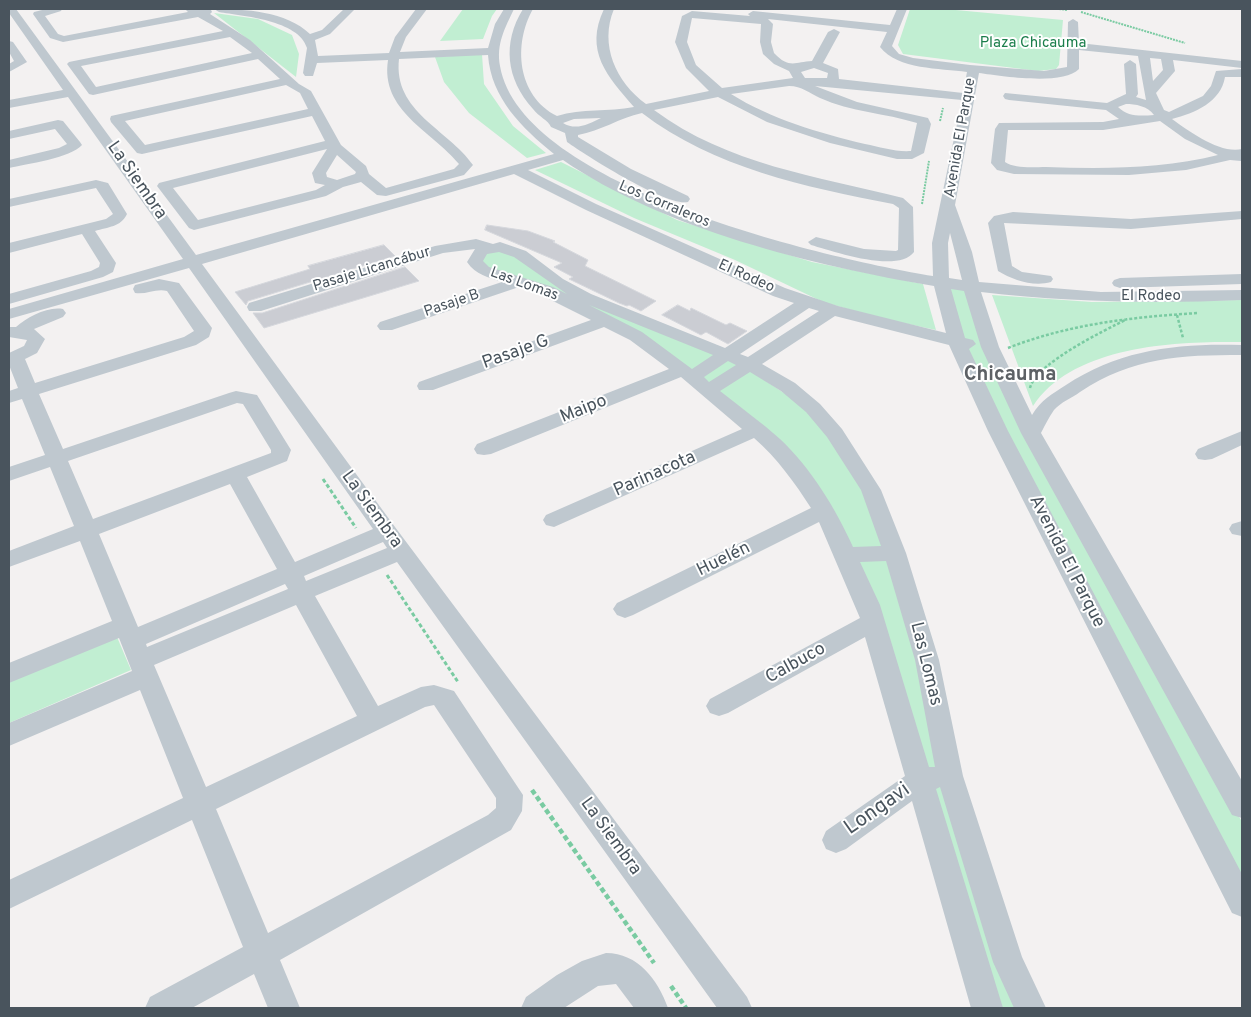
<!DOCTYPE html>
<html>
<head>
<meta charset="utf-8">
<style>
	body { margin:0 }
	#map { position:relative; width:1251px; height:1017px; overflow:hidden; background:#f3f1f1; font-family:Overpass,sans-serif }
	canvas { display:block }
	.frame { position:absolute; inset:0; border:10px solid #49545d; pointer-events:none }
</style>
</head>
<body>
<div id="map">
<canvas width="1251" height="1017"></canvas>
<div class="frame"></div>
</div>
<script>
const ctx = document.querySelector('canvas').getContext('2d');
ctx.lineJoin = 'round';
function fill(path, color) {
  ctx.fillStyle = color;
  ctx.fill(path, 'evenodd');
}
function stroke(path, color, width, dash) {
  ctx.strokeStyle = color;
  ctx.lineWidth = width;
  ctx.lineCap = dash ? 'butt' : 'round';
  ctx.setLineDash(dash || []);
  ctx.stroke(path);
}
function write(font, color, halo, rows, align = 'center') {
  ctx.font = font + ' Overpass,sans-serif';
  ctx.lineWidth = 4;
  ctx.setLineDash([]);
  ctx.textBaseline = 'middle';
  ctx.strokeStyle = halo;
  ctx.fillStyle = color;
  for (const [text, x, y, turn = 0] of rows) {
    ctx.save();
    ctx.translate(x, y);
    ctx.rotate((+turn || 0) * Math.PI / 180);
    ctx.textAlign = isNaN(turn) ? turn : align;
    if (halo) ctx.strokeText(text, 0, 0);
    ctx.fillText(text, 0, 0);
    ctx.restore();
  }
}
fill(new Path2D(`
	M463,9H497L492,16L483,39L440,41Z
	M910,9H945L1063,20L1059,65L1056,69L1038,71L903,54L898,45Z
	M214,13L258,19L292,35L299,54L296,77Z
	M482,54L484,84L513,126L546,153L527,158L469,113L444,82L435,57Z
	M561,162L677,220L812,262L923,284L936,330L880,318L823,302L735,260L634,218L535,170Z
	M503,249L555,283L726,355L810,410L867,490L1024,1008H994L928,780L810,481L639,334L480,264L484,252Z
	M944,285L964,288L1025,434L1242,822V887L1005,431L964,342Z
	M992,295L1092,302L1242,300V342C1177,341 1073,345 1033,406Z
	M117,637L131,670L9,723V682Z`), '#c1eed2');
const building = new Path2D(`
	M487,225L528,231L555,241L553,242L588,260L585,266L656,301L641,311L629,305L627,306L619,303L569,279L573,277L554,267L562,263L485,230Z
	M384,245L395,256L248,301L246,305L235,292L310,269L308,266Z
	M405,267L419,281L264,328L253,313H262Z
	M678,305L690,311L691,308L726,325L730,323L747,331L728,344L706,332L701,335L662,315Z`);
fill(building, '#cbcdd3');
stroke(building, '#d5d7dc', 1);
stroke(new Path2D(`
	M1059,9L1067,10
	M1081,12L1185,43
	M940,121L943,108
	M922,204L929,161`), '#7acba2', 2, [2, 1]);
stroke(new Path2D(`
	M1177,315L1183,338
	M1008,348C1069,324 1133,317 1198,313
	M1030,388C1036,363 1104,331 1127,319`), '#7acba2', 2.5, [3, 2]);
stroke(new Path2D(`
	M323,479L356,528
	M387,575L458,682`), '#7acba2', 3, [4, 2.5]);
stroke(new Path2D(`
	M532,790L654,963
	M671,986L686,1008`), '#7acba2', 4.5, [5, 3]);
fill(new Path2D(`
	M9,9H16L196,255L554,154C522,128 491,98 488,55L399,59C393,112 448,129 473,165L464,175L386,196L377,195L361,182L343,187L326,196L194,230L189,228L157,186L159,183L325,141L312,116L142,154L137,153L111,122L110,119L111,116L280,79L258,59L93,95L89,94L67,64L69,62L223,31L198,17L63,42L50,38L33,14L34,12L46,9H62L61,11L45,16L58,34L64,36L188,12L185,9L211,10L212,12L210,14L250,40L299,84L311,91L341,145L366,166L369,174L386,188L454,169L459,164C432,131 380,111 388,60L317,63L313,76H305L303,73L307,48C299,20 242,16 219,12L214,9C245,9 286,11 310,34L322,30L344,9H355L330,34L315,40L318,56L389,53L395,37L416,9H427L406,37L400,52L488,48L495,24L504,9H514C505,28 496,44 500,66C521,188 829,259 933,276L932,243L962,100L815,86L857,102L928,118L931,124L924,153L912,159H897L830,143L767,122L718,97L654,110C728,165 817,176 903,198L913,207L914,252C898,274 832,251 811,245L808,242L816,237L864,249L896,251L898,250L899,208L893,204C805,187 714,168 642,113C619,118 601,131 578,135V137L631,169L688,196L690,199L688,202C667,207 587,156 567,142L565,133L551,127C548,120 539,117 533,109C506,79 502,43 523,9H533C513,44 517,96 557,116C582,108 608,112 634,107C607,76 584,51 604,9H614C599,45 616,82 646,104L709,91L686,68L675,42L682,16L692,11L750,16L748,14L753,11L890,25L897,9H907L892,46L899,54L913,58L970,65L1044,71L1067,67L1068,22L1073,19L1078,22L1079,43L1242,61V68L1173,60L1175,71L1156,93L1164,110L1169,112L1203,96L1211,86L1216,71L1242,69V77H1225C1221,102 1195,113 1172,119C1190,132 1220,154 1242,149L1241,161L1230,160L1186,170L1129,175L1014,174L997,170L991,163L995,129L999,123L1103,122L1119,119L1106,110L1009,100L1005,99L1003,96L1005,93L1107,103L1126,94L1124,64L1130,60L1136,64L1138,94L1136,97L1146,100L1138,56L1079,50V69C1063,86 1001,76 979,73L955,205L972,252L979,282L1101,292L1242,290V300C1154,304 1068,302 981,292L999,347L1032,415C1041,400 1052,394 1066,385C1120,349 1179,343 1242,345V355C1180,355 1133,357 1080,392C1072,398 1061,402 1054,410C1049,417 1045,425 1041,433L1242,781V818L1232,815L1021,433L981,347L964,291L951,289L965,338L973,340L976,344L969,349L1008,431L1242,874V917L1232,913L988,431L949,345L835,316L762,364L795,383L820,404L842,429L881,490L906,553L939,660L963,776L1022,957L1046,1008H1014L993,962L940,787L936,789L1003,1008H971L912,801L846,849L836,853L826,849L822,840L826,831L905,776L865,637L728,713L719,716L710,713L706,706L710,699L860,618L819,522L633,615L625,618L617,615L613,609L617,603L811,508C795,483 777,458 754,438L554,527L546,525L543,520L546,515L742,429L681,377L491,454L484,455L477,454L474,449L477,444L669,369L630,340L604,327L433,390H419L417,386L419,382L591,320L541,295L519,287L392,330H380L377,326L380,322L502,282C488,277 476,275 467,262L475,249L443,253L261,311H249L247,307L249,303L435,246L476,239L493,244L500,242L526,251L563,279L591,294L725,348L794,303L773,296L586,210L514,174L202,264L395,527L747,997L752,1008H717L397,562L315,596L378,706L421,687L434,685L454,691L523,795L522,811L511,830L280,960L300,1008H268L254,974L192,1008H145L150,997L243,947L192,820L9,909V880L183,798L140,690L9,746V723L132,671L119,638L9,683V663L112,621L80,541L9,567V551L74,526L50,467L9,481V467L45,455L22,399L9,403V391L18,388L9,365V353L24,346L27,340L9,337V327H16C27,317 48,306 63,309L66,313L63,317L34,329L45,339L37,353L25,359L35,383L184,337L194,331L167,291C156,288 146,295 135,293L133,289L135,285L159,279L179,283L212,328L209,337L196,345L39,394L63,449L229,393L236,391L257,395L291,450L287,461L247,477L295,562L373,529L189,268L9,319V309L183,259L68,97L9,108V100L63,90L9,13ZM692,18L761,24L760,42L763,54L774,64L789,71L793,78L722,88L696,65L687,42ZM768,19L887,32L880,47C898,70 940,68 967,72L963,93L839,79L838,69L823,63L840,32L834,29L828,32L812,61C795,62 789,69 774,53L771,42L773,24ZM230,37L252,53L96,87L81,66ZM1150,58L1161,59L1163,70L1153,81ZM814,68L828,73L827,78H805L801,72ZM286,85L300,93L308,109L145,145L125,121ZM789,86C802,86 809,93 820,98C851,112 885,113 917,123L911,151C895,152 880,147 865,144C819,133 771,119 731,94ZM1126,104C1135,104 1148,106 1154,115C1140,116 1128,117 1118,107ZM601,118C589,124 576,131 563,123L574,119ZM1160,121L1185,139L1218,155C1163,169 1103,169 1046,167C1034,167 1015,169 1005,162L1008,130H1103ZM327,149L312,173L315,183L325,185L316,190L198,220L173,188ZM337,155L356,172L355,174L337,180L327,177L326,173ZM563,160C663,229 814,266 934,286L946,333L838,306L785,288L596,204L528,170ZM950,233L962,280L949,278L948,243ZM499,252L514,257L567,294L553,287L489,267L483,261L487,254ZM589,305L713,355L692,369L642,332ZM809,308L819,311L748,357L740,354ZM728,361L736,365L709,382L704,377ZM750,372L781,391L806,412L827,437L861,490L881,546L853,547C836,509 811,468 780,439C761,422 740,407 720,391ZM237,403L243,404L271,450V453L93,519L68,461ZM230,484L277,569L138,627L99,534ZM383,542L387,548L306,581L304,576ZM886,561L915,660L935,767H929L880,605L860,562ZM285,584L288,589L147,647L146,644ZM296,605L357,716L206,787L154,665ZM434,705L496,798V808L488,815L268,933L216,809L425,707Z
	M9,41L13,42L27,62L9,72V64L14,61L9,52Z
	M58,120L63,121L80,142L82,145C71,158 26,164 9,168V160L59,148L67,144L55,129L9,139V131Z
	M96,180L108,183L127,214C121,227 108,227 95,231L116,263L113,272L103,277L9,304V294L91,271L99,267L100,263L82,234L9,253V243L106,219L113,214L96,188L9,207V199Z
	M1242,211V219L1131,229L1004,223L1012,266L1022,272L1051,276L1053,279L1051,282C1033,287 1013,280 998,271L988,223L994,216L1013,212L1131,219Z
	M1242,274V284L1120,288L1114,286L1112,283L1114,280L1120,278Z
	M1242,431V445L1212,459L1205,460L1198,459L1195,454L1198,449Z
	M1242,521V536L1232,534L1229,529L1232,524Z
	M606,953C638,953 658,980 668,1008H634L616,984L598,986L564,1008H521L526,997L557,975L582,961Z`), '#bfc8cf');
write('15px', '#1b7e4b', '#fff', [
	["Plaza Chicauma",1033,44]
]);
write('15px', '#49545d', '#fff', [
	["Avenida El Parque",961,138,-80],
	["Los Corraleros",664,205,23],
	["Pasaje Licancábur",372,270,-17],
	["El Rodeo",746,277,24],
	["Las Lomas",524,285,20],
	["El Rodeo",1151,297],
	["Pasaje B",452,304,-19]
]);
write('18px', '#49545d', '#fff', [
	["La Siembra",136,181,55],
	["Pasaje G",516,353,-20],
	["Maipo",584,410,-22],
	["Parinacota",655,475,-24],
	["La Siembra",371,510,54],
	["Huelén",724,560,-26],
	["Avenida El Parque",1066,562,63],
	["Calbuco",796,664,-29],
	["Las Lomas",925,664,76],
	["La Siembra",610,837,54]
]);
write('bold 20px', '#5d6165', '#fff', [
	["Chicauma",1010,376]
]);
write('21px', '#49545d', '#fff', [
	["Longavi",878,810,-35]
]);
</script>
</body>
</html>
